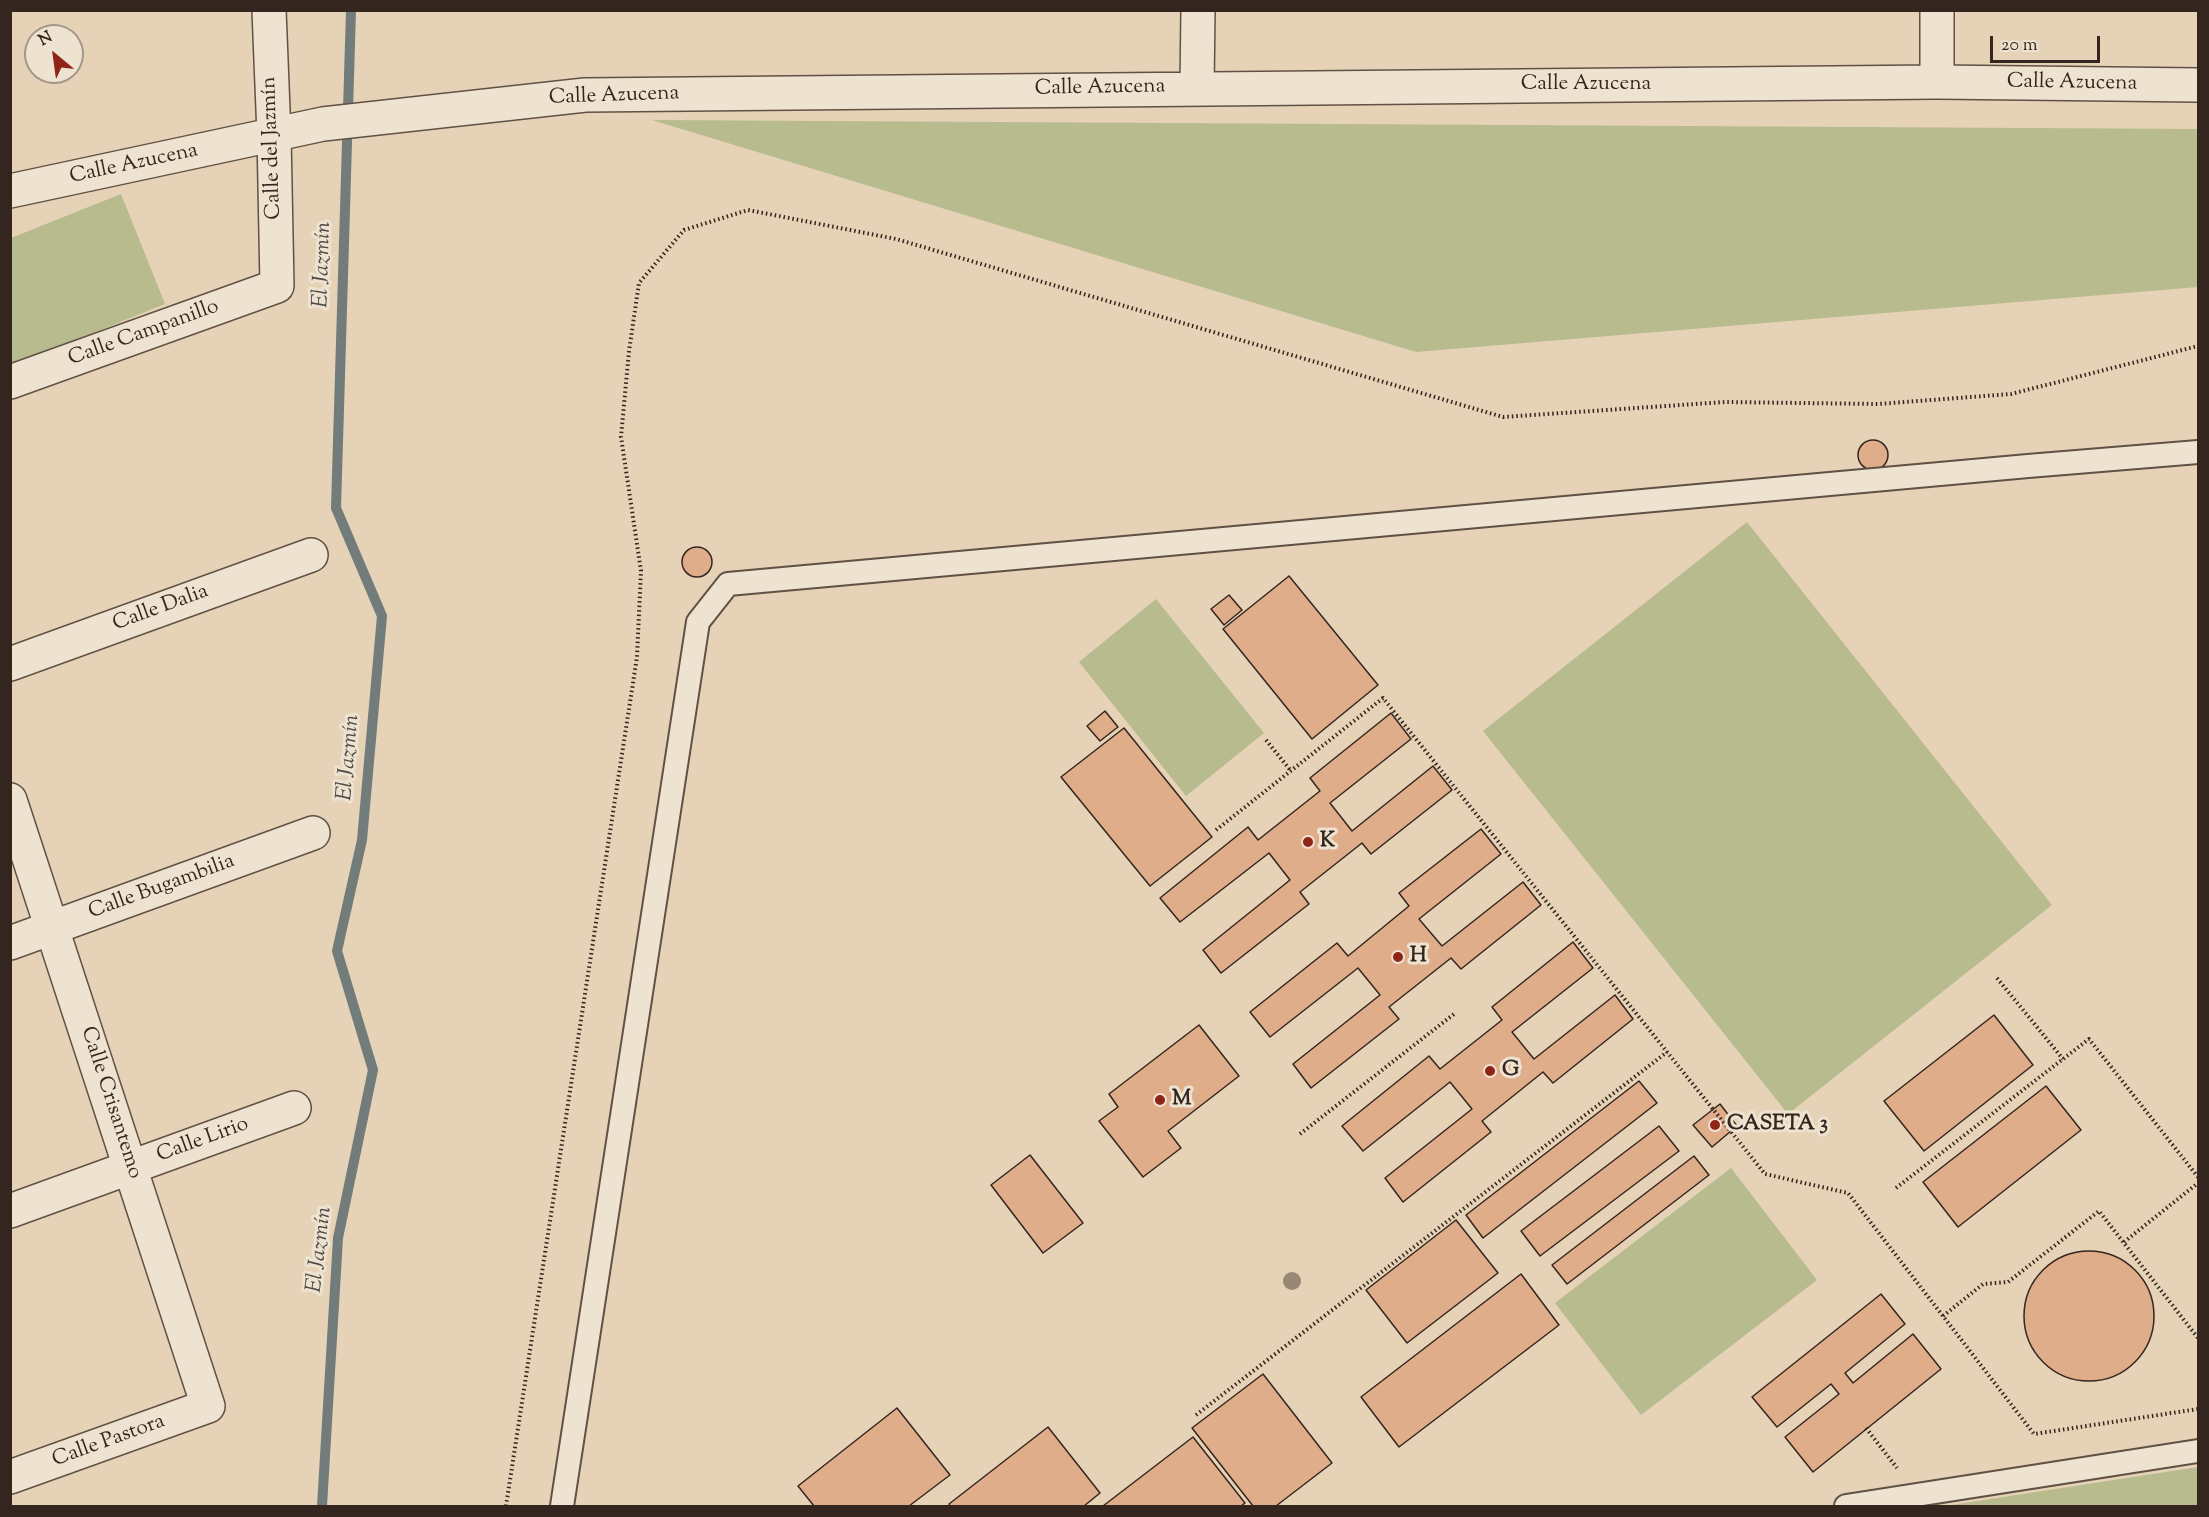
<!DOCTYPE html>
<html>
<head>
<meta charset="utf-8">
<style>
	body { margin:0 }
	#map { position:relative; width:2209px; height:1517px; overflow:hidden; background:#e5d2b7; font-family:"Sorts Mill Goudy",serif }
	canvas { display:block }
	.frame { position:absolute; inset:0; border:12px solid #34261e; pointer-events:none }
	.north { position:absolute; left:24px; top:24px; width:60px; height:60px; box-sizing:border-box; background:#eee2d0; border:2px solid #a49789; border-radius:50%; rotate:331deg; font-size:16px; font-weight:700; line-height:24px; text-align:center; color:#34261e }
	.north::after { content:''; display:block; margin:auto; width:21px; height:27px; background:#8f2418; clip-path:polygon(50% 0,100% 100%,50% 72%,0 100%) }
	.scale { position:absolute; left:1990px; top:36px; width:110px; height:27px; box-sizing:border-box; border:3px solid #34261e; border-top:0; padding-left:8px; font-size:18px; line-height:21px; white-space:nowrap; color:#34261e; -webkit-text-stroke:4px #eee2d0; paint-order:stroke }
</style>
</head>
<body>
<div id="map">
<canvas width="2209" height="1517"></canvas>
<div class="frame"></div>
<div class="north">N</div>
<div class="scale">20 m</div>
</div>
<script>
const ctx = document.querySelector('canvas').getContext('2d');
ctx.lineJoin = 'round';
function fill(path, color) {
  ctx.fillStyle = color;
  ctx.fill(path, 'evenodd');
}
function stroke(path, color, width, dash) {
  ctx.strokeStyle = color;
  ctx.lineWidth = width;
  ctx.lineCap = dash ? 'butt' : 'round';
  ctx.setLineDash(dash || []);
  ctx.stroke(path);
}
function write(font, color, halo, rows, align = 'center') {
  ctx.font = font + ' "Sorts Mill Goudy",serif';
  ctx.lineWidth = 6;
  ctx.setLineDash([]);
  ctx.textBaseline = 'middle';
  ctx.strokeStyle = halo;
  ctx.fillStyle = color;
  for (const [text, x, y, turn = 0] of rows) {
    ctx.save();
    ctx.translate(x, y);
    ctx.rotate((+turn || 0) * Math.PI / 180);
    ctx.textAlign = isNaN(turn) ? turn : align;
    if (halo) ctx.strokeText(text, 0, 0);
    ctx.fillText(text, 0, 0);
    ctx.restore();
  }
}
fill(new Path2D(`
	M652,120L2198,129V287L1416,352Z
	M121,194L165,304L11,366V238Z
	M1747,522L2052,905L1788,1114L1483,731Z
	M1156,599L1264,733L1186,796L1079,662Z
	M1731,1168L1817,1280L1641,1415L1555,1303Z
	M2198,1467V1506H1945Z`), '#b7bb8d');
stroke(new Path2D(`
	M322,1506L338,1238L373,1070L337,951L362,840L382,616L336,508L351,10`), '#727c7b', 10);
const building = new Path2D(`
	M1858 455a15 15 0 1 1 30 0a15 15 0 1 1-30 0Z
	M682 562a15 15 0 1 1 30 0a15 15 0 1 1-30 0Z
	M1289,576L1378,685L1312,739L1223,629Z
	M1229,595L1242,610L1224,625L1211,609Z
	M1105,711L1118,727L1100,741L1087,726Z
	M1391,713L1411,739L1330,803L1352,831L1433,766L1452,790L1371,854L1362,843L1300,892L1309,904L1221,973L1203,950L1290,880L1269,853L1180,922L1160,898L1248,827L1258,840L1320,791L1310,778Z
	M1124,728L1212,837L1150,886L1061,777Z
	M1481,829L1501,854L1419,919L1442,946L1523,882L1541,905L1461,969L1451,958L1389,1007L1399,1019L1311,1088L1293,1064L1380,995L1358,968L1270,1037L1250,1012L1337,943L1348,956L1409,906L1399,893Z
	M1573,942L1593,968L1512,1032L1534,1059L1615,995L1633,1019L1553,1083L1543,1072L1482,1121L1491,1132L1403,1202L1385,1178L1472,1109L1450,1082L1363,1151L1342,1126L1429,1056L1440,1069L1502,1020L1492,1007Z
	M1994,1015L2033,1065L1924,1151L1884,1101Z
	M1199,1025L1239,1076L1168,1131L1181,1148L1143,1177L1099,1121L1118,1107L1109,1094Z
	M1639,1081L1657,1103L1483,1238L1466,1215Z
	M2046,1086L2081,1130L1958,1227L1923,1182Z
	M1720,1104L1737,1126L1712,1147L1693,1125Z
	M1659,1126L1679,1151L1540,1256L1521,1231Z
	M1030,1155L1083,1223L1043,1253L991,1185Z
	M1694,1156L1709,1175L1567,1284L1552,1265Z
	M1456,1220L1498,1273L1407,1343L1366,1290Z
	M2024 1316a65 65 0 1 1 130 0a65 65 0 1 1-130 0Z
	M1521,1274L1559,1325L1399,1447L1361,1397Z
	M1881,1294L1905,1324L1845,1373L1853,1383L1913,1334L1941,1369L1813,1472L1785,1437L1839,1394L1831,1384L1777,1427L1752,1397Z
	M1263,1374L1332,1463L1276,1506H1253L1192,1428Z
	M897,1408L950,1475L909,1506H814L798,1486Z
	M1048,1427L1100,1493L1084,1506H950L949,1504Z
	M1193,1437L1245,1503L1241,1506H1103Z`);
fill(building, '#e0ad8a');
stroke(building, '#34261e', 1.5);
const service = new Path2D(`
	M562,1506L698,622L728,584L2028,466L2198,452
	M1846,1506L2198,1451`);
const minor = new Path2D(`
	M1937,82V10
	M1197,88L1198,10
	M10,191L323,124L585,95L1937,82L2198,85
	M10,382L277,286L274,135L269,10
	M10,664L311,555
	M10,800L208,1406L10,1477
	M10,943L313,833
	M10,1211L294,1108`);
stroke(service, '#605144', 26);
stroke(minor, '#605144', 36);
stroke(new Path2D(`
	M1266,740L1291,771
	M1216,830L1383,698L1765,1174L1848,1193L2034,1434L2198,1409
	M1997,978L2063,1059
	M1300,1134L1454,1014
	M1896,1188L2089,1039L2198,1177
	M2124,1242L2198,1183
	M1943,1316L1983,1284L2008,1282L2099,1211L2198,1338
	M1196,1415L1667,1052
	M1866,1428L1897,1468
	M506,1506L637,657L641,571L621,437L629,351L639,283L684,230L748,210L896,239L1503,417L1725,402L1878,404L2011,394L2198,346`), '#34261e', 4, [1.5, 3]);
stroke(service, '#eee2d0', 22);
stroke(minor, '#eee2d0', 33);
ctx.fillStyle = '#968872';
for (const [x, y] of [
	[1292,1281]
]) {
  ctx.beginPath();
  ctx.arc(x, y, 9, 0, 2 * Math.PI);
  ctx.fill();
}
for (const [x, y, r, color] of [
	[1308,842,6,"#8f2418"],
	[1398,957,6,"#8f2418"],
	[1490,1071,6,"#8f2418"],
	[1160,1100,6,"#8f2418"],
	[1715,1125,6,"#8f2418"]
]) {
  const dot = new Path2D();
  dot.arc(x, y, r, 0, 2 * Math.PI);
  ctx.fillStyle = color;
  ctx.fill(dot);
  stroke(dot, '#eee2d0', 2);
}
write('21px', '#34261e', '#eee2d0', [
	["Calle Azucena",2072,84,1],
	["Calle Azucena",1586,85],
	["Calle Azucena",1100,89,-1],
	["Calle Azucena",614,97,-2],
	["Calle del Jazmín",273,148,-92],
	["Calle Azucena",134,165,-12],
	["Calle Campanillo",144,334,-20],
	["Calle Dalia",161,609,-20],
	["Calle Bugambilia",162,888,-20],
	["Calle Crisantemo",110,1103,72],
	["Calle Lirio",203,1141,-20],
	["Calle Pastora",109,1442,-20]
]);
write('bold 21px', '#34261e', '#eee2d0', [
	["K",1320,842],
	["H",1410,957],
	["G",1502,1071],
	["M",1172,1100],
	["CASETA 3",1727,1125]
], 'left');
write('italic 22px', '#4e4a45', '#eee2d0', [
	["El Jazmín",324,265,-88],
	["El Jazmín",350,758,-85],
	["El Jazmín",321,1250,-83]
]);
</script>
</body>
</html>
